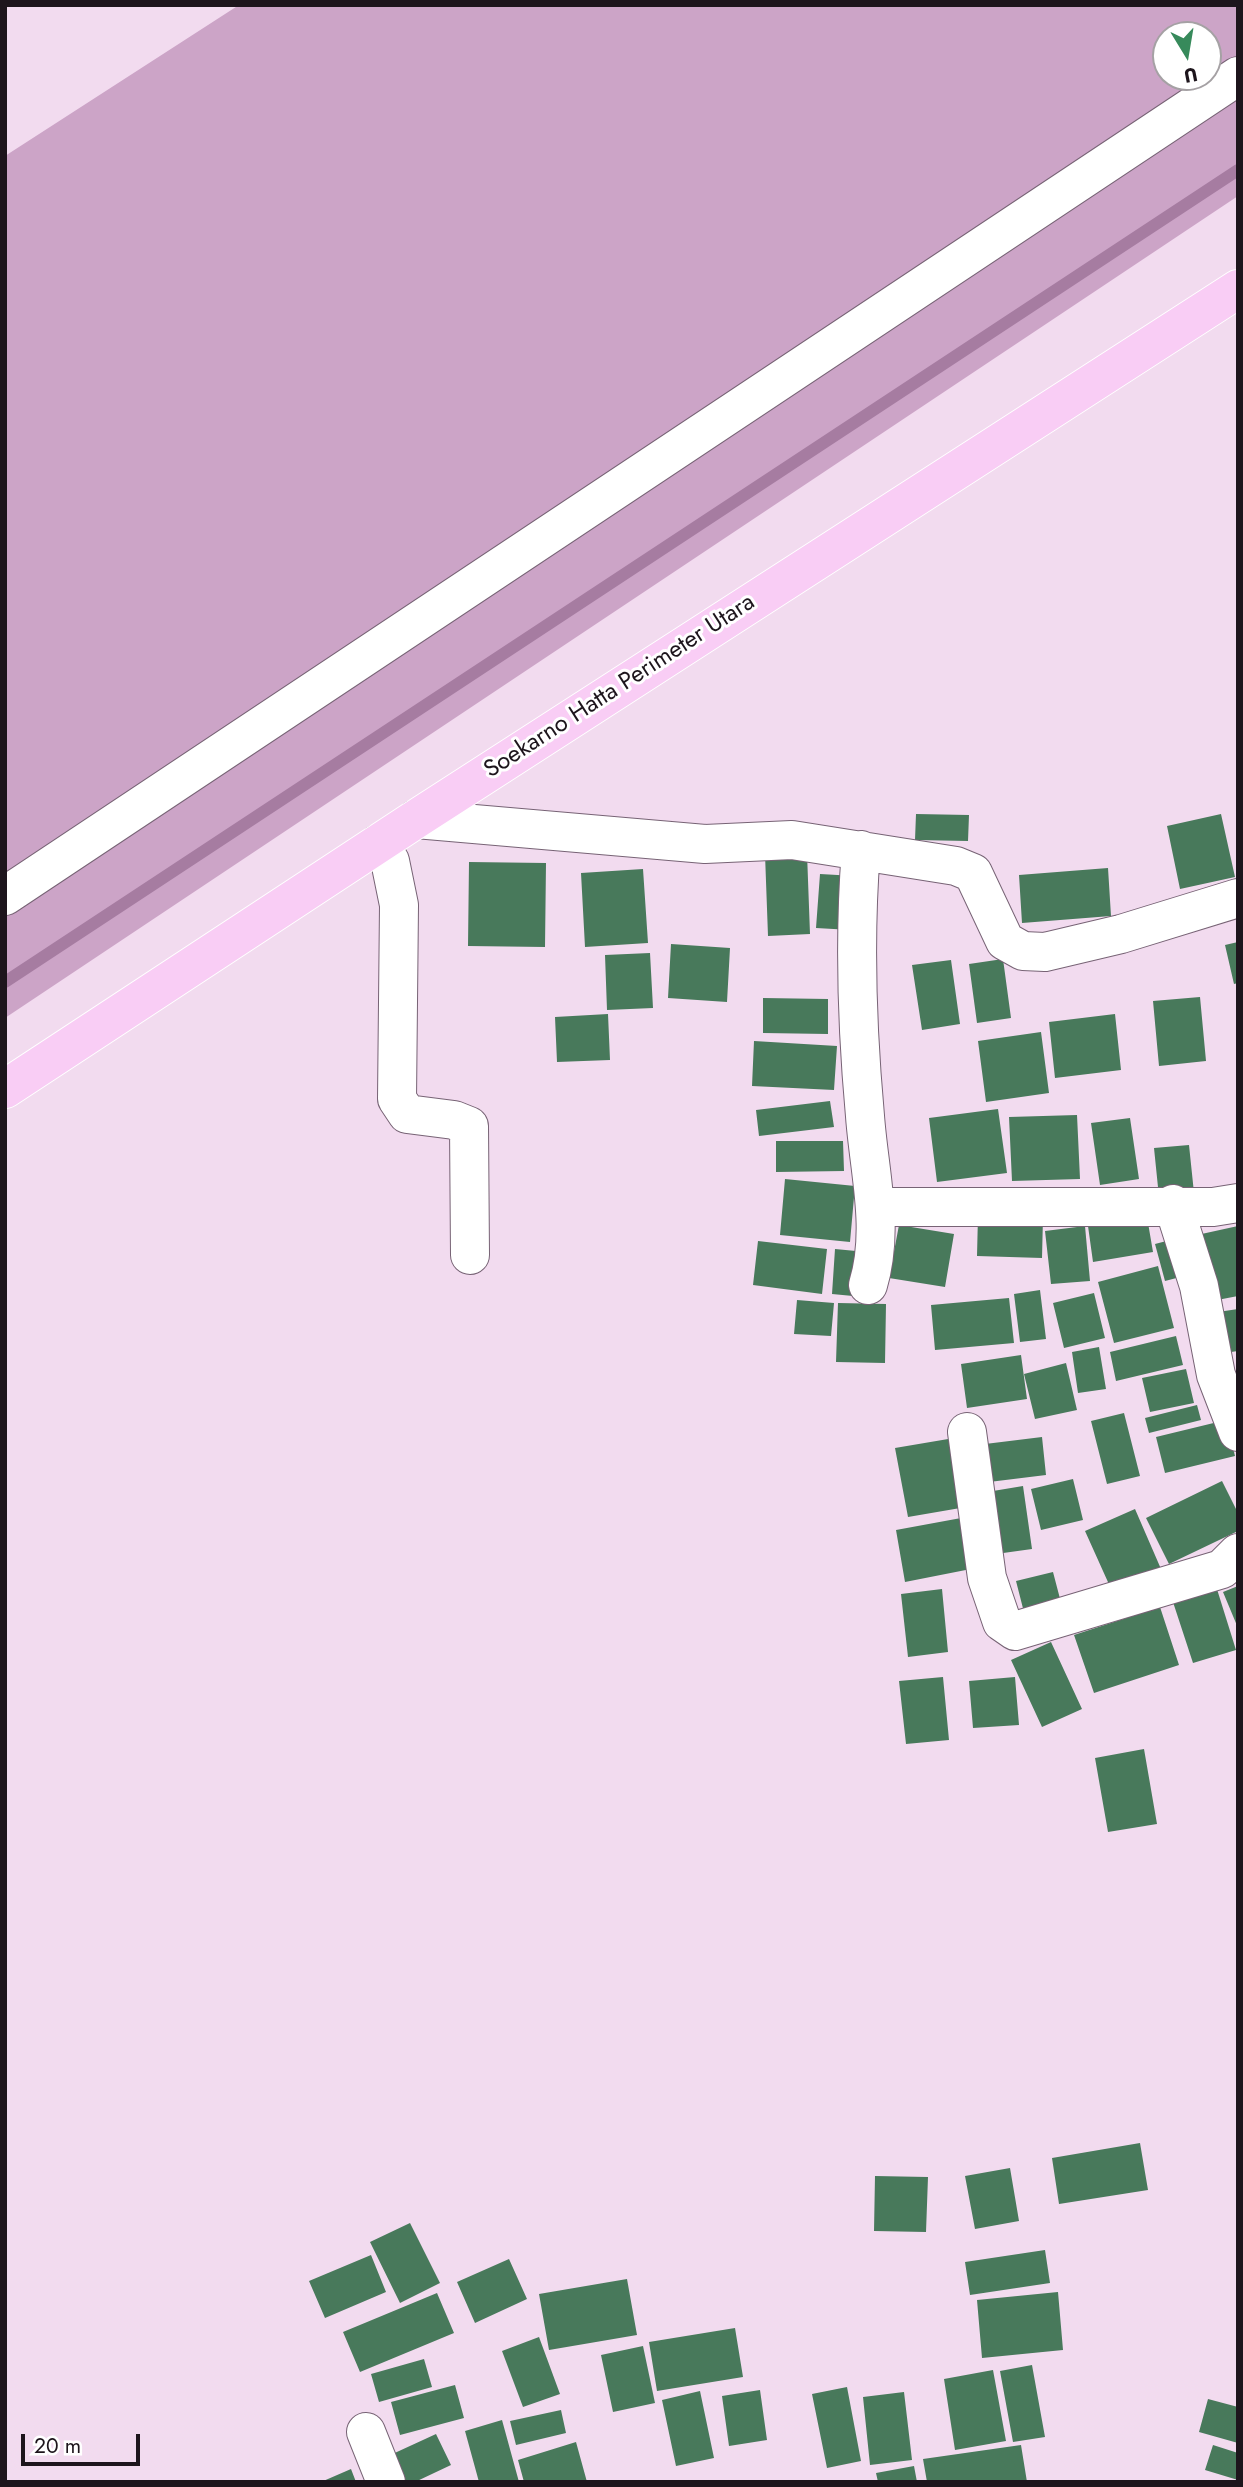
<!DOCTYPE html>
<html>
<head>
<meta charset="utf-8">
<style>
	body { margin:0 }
	#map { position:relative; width:1243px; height:2487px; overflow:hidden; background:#f2dbef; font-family:Jost,sans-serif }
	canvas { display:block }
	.frame { position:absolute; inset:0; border:7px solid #1d151c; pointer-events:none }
	.north { position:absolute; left:1152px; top:21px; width:70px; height:70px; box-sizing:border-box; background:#fff; border:2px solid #a5a1a4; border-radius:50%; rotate:169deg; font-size:19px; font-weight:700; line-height:28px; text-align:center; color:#1d151c }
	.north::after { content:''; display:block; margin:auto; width:24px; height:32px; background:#378a5b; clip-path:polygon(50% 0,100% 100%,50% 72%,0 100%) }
	.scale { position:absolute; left:21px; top:2434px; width:119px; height:32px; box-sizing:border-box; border:4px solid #1d151c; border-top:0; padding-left:9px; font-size:21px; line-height:24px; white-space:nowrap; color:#1d151c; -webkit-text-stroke:5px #fff; paint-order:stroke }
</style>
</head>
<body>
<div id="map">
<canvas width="1243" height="2487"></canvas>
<div class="frame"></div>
<div class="north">U</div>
<div class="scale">20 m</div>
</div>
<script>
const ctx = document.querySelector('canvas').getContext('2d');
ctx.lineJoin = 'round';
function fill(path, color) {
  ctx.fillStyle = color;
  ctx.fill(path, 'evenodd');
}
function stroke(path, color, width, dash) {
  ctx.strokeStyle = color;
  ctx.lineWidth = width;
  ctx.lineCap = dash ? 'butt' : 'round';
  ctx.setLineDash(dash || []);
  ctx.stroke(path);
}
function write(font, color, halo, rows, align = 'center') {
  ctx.font = font + ' Jost,sans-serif';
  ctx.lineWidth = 6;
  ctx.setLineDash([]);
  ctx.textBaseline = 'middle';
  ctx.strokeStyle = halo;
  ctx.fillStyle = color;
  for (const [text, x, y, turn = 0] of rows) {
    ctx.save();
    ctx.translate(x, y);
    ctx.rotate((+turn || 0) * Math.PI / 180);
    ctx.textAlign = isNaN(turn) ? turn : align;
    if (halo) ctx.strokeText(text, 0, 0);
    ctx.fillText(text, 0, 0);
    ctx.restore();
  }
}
fill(new Path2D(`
	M239,5H1238V196L5,1018V156ZM1166,35H1208V77H1166Z`), '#cca4c7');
stroke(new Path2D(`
	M5,982L1238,170`), '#a67ca1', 12);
fill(new Path2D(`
	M916,814L969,815L968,841L915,840Z
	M1221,814L1235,877L1180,889L1167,826Z
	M807,853L810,934L768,936L765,854Z
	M469,862L546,863L545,947L468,946Z
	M1108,868L1111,916L1022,923L1019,875Z
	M643,869L648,943L585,947L581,873Z
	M820,874L855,876L851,930L816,928Z
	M1238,942V983L1234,984L1225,945Z
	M671,944L730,948L727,1002L668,998Z
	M650,953L653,1008L607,1010L605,955Z
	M1003,959L1011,1018L977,1023L969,964Z
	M951,960L960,1024L922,1030L912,965Z
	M1200,997L1206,1061L1159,1066L1153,1001Z
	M763,998L828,999V1034L763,1033Z
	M608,1014L610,1060L557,1062L555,1017Z
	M1115,1014L1121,1070L1055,1078L1049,1022Z
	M1041,1032L1049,1093L986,1102L978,1041Z
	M754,1041L837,1046L834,1090L752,1086Z
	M830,1101L834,1127L759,1136L756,1110Z
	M998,1109L1007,1173L937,1182L929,1118Z
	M1077,1115L1080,1179L1012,1181L1009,1117Z
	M1130,1118L1139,1179L1100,1185L1091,1123Z
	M776,1141H843L844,1171L776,1172Z
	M1189,1145L1194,1193L1159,1197L1154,1148Z
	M785,1179L855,1186L850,1242L780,1235Z
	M978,1215L1043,1217L1042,1258L977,1256Z
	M1147,1217L1153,1252L1093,1262L1088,1226Z
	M899,1225L954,1234L945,1287L889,1278Z
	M1085,1226L1090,1281L1051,1284L1045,1231Z
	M1238,1226V1296L1212,1301L1197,1235Z
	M1178,1238L1188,1275L1165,1281L1155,1244Z
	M758,1241L827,1249L822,1294L753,1285Z
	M835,1249L856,1251L853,1296L832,1294Z
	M1158,1266L1174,1328L1114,1343L1098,1282Z
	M1040,1290L1046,1339L1020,1342L1014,1294Z
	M1094,1293L1105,1338L1064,1348L1053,1303Z
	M1009,1298L1014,1343L935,1350L931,1305Z
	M797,1300L834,1303L831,1336L794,1334Z
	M838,1303L886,1304L885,1363L836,1362Z
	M1238,1309V1351L1224,1353L1218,1312Z
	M1176,1336L1183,1365L1116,1381L1110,1352Z
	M1099,1347L1106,1389L1078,1393L1072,1352Z
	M1021,1355L1027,1399L967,1408L961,1364Z
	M1066,1363L1077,1410L1035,1419L1024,1374Z
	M1186,1369L1194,1403L1150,1412L1142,1378Z
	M1197,1405L1201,1420L1149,1433L1145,1418Z
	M1124,1413L1140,1476L1107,1484L1091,1421Z
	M1226,1420L1235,1456L1165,1473L1156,1437Z
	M960,1437L972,1506L908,1517L895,1448Z
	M1042,1437L1046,1475L981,1483L977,1445Z
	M1073,1479L1083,1520L1041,1530L1031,1489Z
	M1222,1481L1238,1513V1531L1169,1564L1146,1518Z
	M1023,1486L1032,1549L996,1554L987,1492Z
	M1135,1509L1161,1569L1112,1591L1085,1531Z
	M972,1516L981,1567L905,1582L896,1530Z
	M1053,1572L1064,1614L1027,1624L1016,1581Z
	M1216,1586L1236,1650L1193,1663L1172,1599Z
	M1238,1586V1628L1223,1592Z
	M942,1589L948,1652L908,1657L901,1594Z
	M1160,1607L1179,1665L1094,1693L1074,1635Z
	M1051,1642L1082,1709L1042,1727L1011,1660Z
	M943,1677L949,1740L906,1744L899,1681Z
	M1015,1677L1019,1725L973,1728L969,1681Z
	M1144,1749L1157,1824L1108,1832L1095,1758Z
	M1140,2143L1148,2190L1059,2204L1052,2158Z
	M1010,2168L1019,2221L975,2229L965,2176Z
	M875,2176L928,2177L926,2232L874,2231Z
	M410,2223L440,2283L400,2303L370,2242Z
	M1045,2250L1050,2283L970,2295L965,2262Z
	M371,2255L386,2292L325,2318L309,2281Z
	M509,2259L527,2299L475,2323L457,2282Z
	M627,2279L637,2335L549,2350L539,2294Z
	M1058,2292L1063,2350L982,2358L977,2300Z
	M437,2293L454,2333L360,2372L343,2332Z
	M735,2328L743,2377L657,2391L649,2342Z
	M539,2337L560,2394L523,2407L502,2351Z
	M643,2346L655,2403L613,2412L601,2355Z
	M424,2359L432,2387L379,2402L371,2374Z
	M1032,2365L1045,2437L1013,2442L1000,2371Z
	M993,2370L1006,2441L955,2450L944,2379Z
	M455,2385L464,2418L400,2435L391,2402Z
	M847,2387L861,2461L827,2468L812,2394Z
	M760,2390L767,2440L729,2446L722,2396Z
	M700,2391L714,2458L676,2466L662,2400Z
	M904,2392L912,2460L870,2465L863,2397Z
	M1208,2399L1238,2407V2443L1199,2432Z
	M561,2410L566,2433L516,2445L510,2421Z
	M502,2420L519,2482H479L465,2431Z
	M436,2434L451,2465L415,2482H398L386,2457Z
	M576,2442L587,2482H524L518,2460Z
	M1021,2445L1027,2482H927L923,2459Z
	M1213,2445L1238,2453V2480L1205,2470Z
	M914,2466L917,2482H878L876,2473Z
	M351,2469L356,2482H321Z`), '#48795b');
const minor = new Path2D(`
	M416,819L705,844L792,840L956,866L973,873L1005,941L1023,951L1045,952L1121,934L1238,898
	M378,844L390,861L399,905L397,1099L407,1114L454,1120L469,1126L470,1255
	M861,850C854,937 857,1028 865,1116C869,1172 885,1229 868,1285
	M5,896L1238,76
	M1173,1204L1199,1286L1216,1375L1238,1432
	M875,1207H1213L1238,1203
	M967,1432L987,1578L1002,1622L1015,1631L1222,1569L1238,1553
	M366,2432L386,2482`);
const major = new Path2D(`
	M5,1089L416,819L1238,289`);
stroke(minor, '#776375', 40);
stroke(major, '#fff', 40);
stroke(minor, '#fff', 38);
stroke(major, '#f9cdf5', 38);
write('24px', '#1d151c', '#fff', [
	["Soekarno Hatta Perimeter Utara",620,687,-33]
]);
</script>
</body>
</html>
